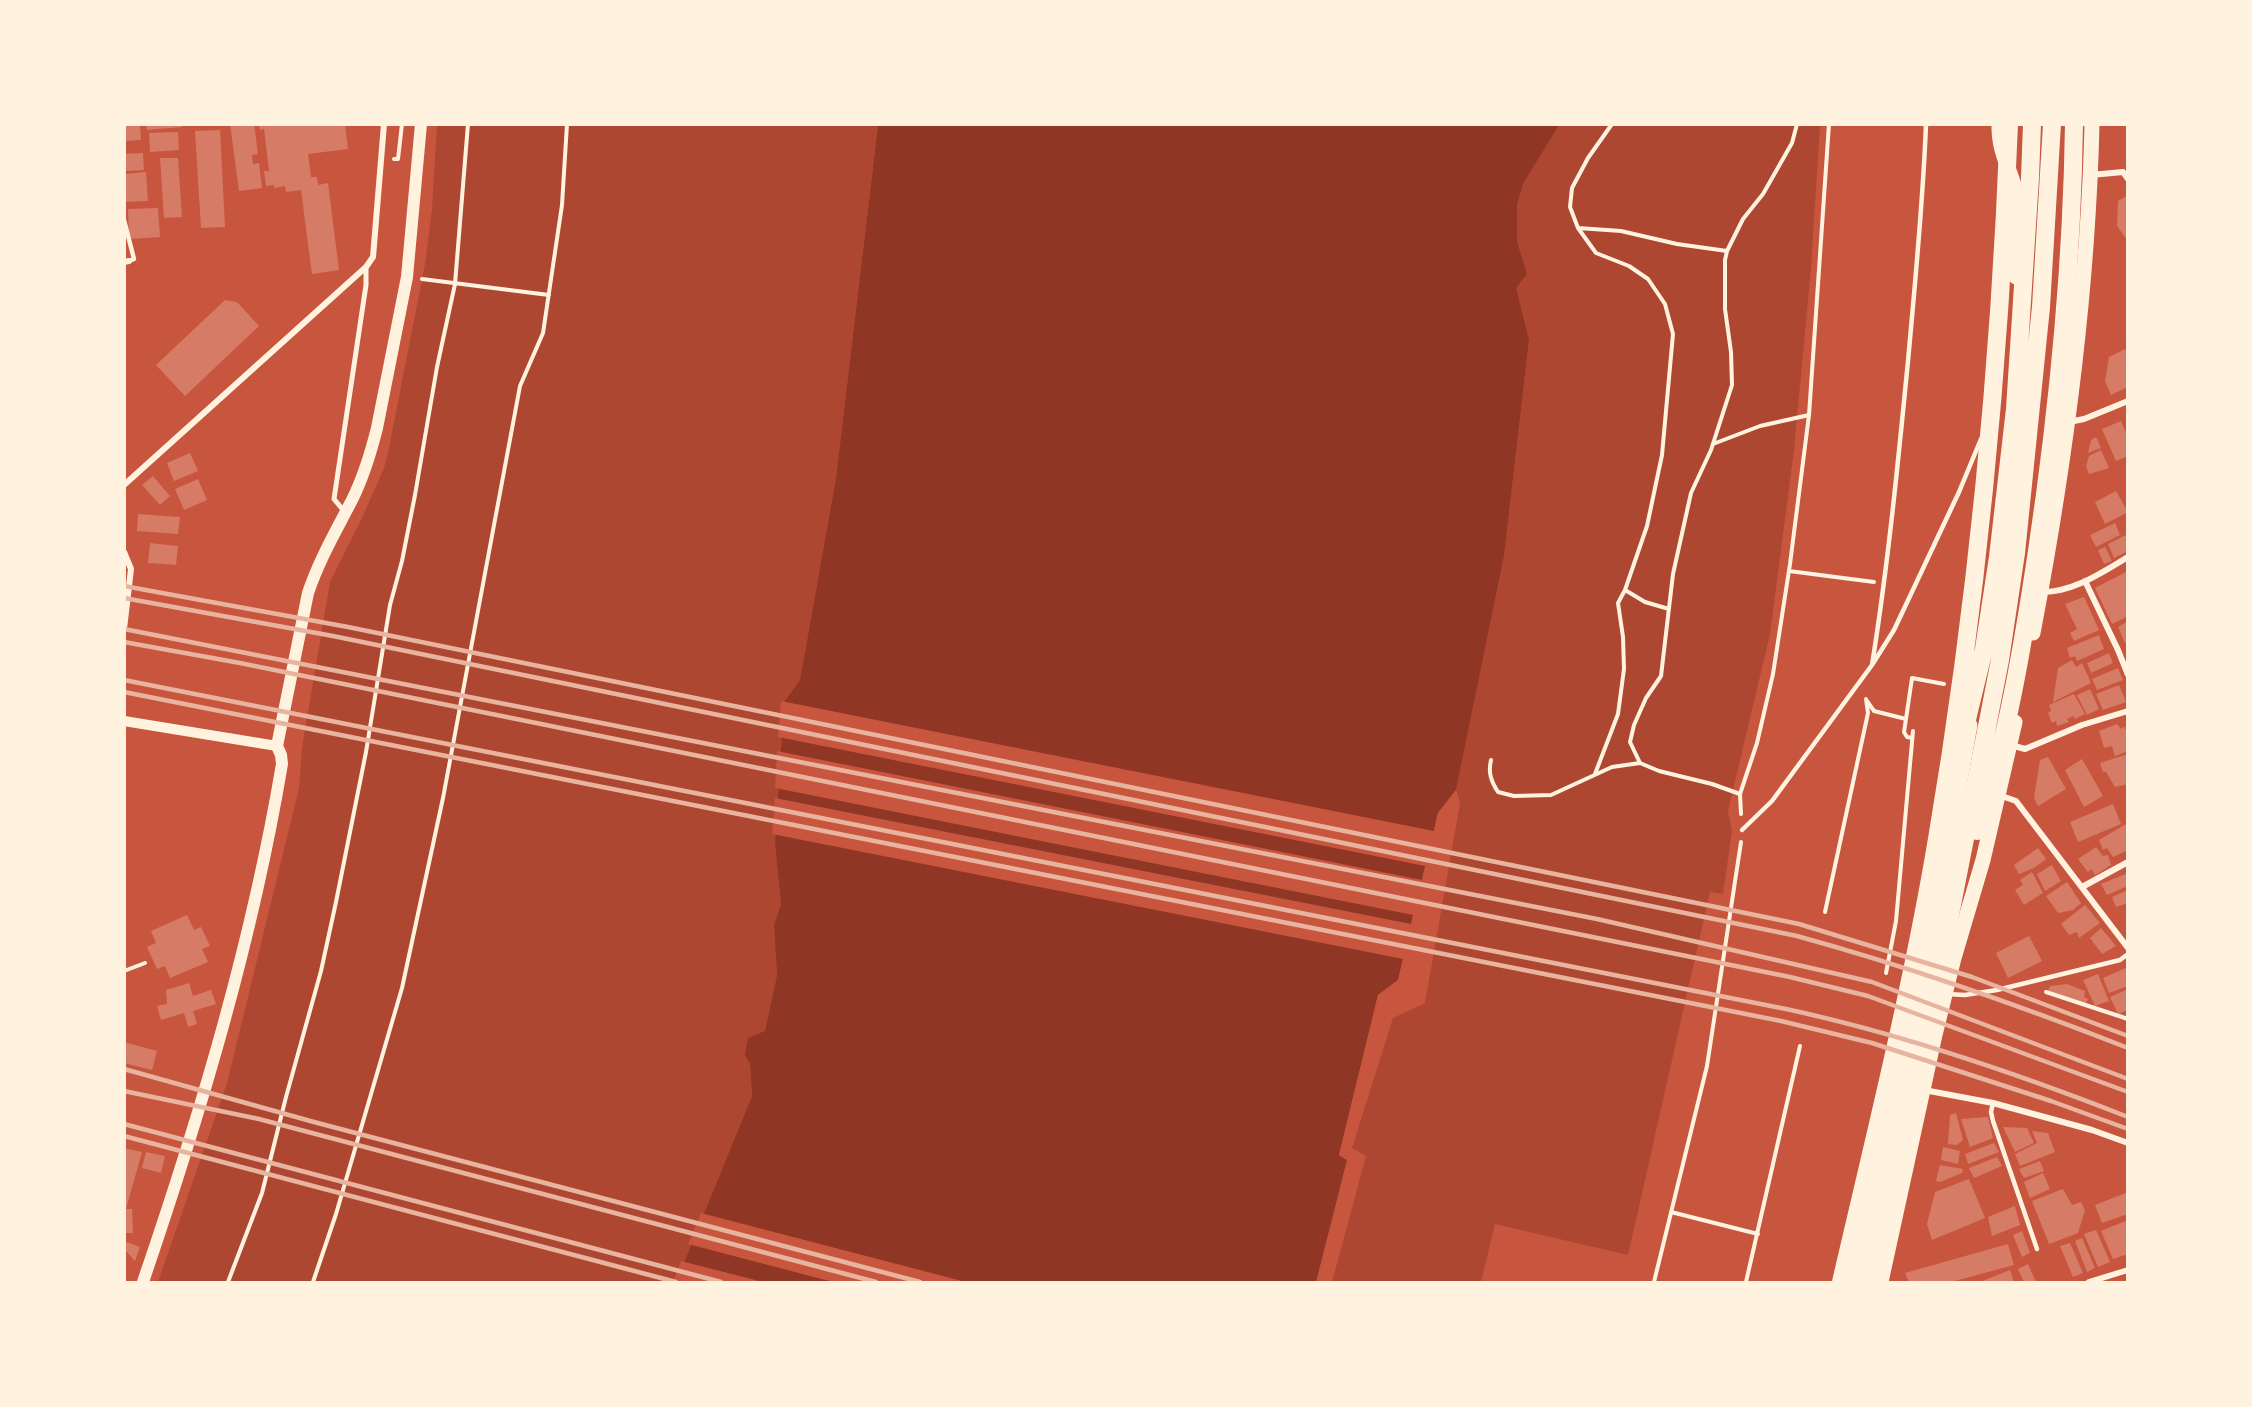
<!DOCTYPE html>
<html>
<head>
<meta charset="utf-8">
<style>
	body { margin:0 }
	#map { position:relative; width:2252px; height:1407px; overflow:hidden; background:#c8553d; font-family:"Varela Round",sans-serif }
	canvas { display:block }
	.frame { position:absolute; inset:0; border:126px solid #fff3e0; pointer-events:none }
</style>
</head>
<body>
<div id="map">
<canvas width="2252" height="1407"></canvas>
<div class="frame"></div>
</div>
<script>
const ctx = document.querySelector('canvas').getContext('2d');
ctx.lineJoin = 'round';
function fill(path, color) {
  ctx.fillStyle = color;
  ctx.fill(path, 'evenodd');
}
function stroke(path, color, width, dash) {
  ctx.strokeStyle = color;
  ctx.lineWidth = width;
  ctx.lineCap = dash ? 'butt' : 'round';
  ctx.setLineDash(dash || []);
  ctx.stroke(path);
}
fill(new Path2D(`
	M437,125H878L836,478L800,680L784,702L775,844L781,904L774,925L777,975L765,1031L750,1064L752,1096L676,1282H158L227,1083L299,788L302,748L330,582L362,518L384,468L388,453L425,264L432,209Z
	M1559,125H1820L1811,268L1794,450L1770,634L1728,811L1732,831L1723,894L1710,892L1628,1255L1495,1224L1481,1282H1332L1366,1156L1352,1148L1393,1018L1425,1003L1460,803L1456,790L1504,556L1529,340L1515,288L1527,274L1517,241V205L1523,184Z`), '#ae4732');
fill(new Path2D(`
	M878,125H1559L1523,184L1517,205V241L1527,274L1516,288L1529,340L1504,556L1456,790L1438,813L1398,980L1378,995L1339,1155L1347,1160L1316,1282H676L752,1096L750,1064L745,1055L748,1038L765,1031L777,975L774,925L781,904L775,844L784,702L800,680L836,478Z`), '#8f3625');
fill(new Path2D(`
	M781,701L1434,831L1438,813L1456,790L1457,793L1441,814L1401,981L1380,997L1342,1154L1348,1157L1347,1160L1339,1155L1378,995L1398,980L1403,959L772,834L775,798L1411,924L1413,915L775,788L777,751L1422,880L1425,866L778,737Z
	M701,1213L966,1282H833L688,1244Z
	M681,1261L763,1282H673Z`), '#c8553d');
fill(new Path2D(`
	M146,124H182V127L147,130Z
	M230,124H254L258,154L252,155L253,164L259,163L262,188L239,191Z
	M259,124H345L348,149L308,154L311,177H317L318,185L328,183L339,270L312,274L301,190L286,192L285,186L274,188V185L266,186L264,171H269L264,129L260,130Z
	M140,125L141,140L124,141V126Z
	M220,130L225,227L201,228L195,131Z
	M178,132L179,150L150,152L149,133Z
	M143,153L144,170L124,171V154Z
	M160,158H178L182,217L164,218Z
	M146,172L148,201L124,202V174Z
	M2128,195V241L2117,226L2118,201Z
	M158,208L160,237L129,239L128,209Z
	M225,300L237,302L259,326L185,396L156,365Z
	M2125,349L2128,357V387L2111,395L2105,381L2109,357Z
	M2121,421L2128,438V456L2116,461L2102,429Z
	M2096,437L2101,448L2088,453L2091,440Z
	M2101,450L2109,468L2089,474L2086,466L2089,456Z
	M190,453L198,471L174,481L167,463Z
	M153,476L170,496L160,505L142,485Z
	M198,479L207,500L184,510L175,489Z
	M2116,491L2128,512L2105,524L2095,502Z
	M138,514L180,517L178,534L137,531Z
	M2115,523L2120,535L2096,547L2090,535Z
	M2126,535L2128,551L2114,558L2108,544Z
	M150,543L178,546L176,565L148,563Z
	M2105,547L2112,561L2104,564L2098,550Z
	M2126,572L2128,616L2112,624L2095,588Z
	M2084,597L2099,630L2074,641L2070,633L2077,629L2065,604Z
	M2128,621V642L2125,643L2118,627Z
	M2099,635L2104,649L2077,661L2075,656L2070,658L2067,648Z
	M2109,653L2113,663L2091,673L2087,663Z
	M2072,660L2076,667L2082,663L2091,683L2053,702L2058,668Z
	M2118,668L2123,680L2097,690L2092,679Z
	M2119,685L2126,702L2103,710L2096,694Z
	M2090,689L2099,709L2087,715L2077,695Z
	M2074,694L2085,714L2075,719L2073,716L2067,719L2069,722L2057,726L2056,721L2052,723L2048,713L2051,711L2049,705Z
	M2117,724L2121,729L2124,726L2128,734V751L2115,756L2112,746L2104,748L2099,731Z
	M2128,754V784L2115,787L2106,772H2103L2100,763Z
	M2048,757L2066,789L2038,806L2034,798L2040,760Z
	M2082,759L2103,796L2084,807L2065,770Z
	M2113,804L2121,824L2078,842L2070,822Z
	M2128,823V850L2113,857L2107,848L2103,850L2099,840Z
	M2096,847L2103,856L2108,855L2111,865L2095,875L2091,869L2088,872L2078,859Z
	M2038,848L2046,859L2034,868L2019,874L2014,865Z
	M2052,865L2061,881L2045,891L2037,874Z
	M2032,872L2043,893L2024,905L2015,890L2023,885L2020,880Z
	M2128,873V886L2107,895L2101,884Z
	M2067,882L2081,903L2073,910L2058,913L2046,896Z
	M2128,890V903L2116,907L2112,897Z
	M2085,905L2100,923L2079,938L2077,932L2069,935L2061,924Z
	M187,915L194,930L201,927L210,946L202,949L208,962L170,978L165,966L157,969L147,947L156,943L151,931Z
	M2101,928L2116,946L2102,954L2090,938Z
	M2029,936L2042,961L2008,978L1996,953Z
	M2128,967V986L2109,993L2103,978Z
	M2098,974L2109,1001L2095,1006L2083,980Z
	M189,983L193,996L211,990L216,1004L193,1011L197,1024L188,1027L184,1013L161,1020L157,1006L167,1004L166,990Z
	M2067,984L2085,991L2084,997L2088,999L2086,1003L2048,991L2050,986Z
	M2128,989V1010L2118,1014L2110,997Z
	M124,1042L157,1051L152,1070L124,1063Z
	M1956,1113L1963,1140L1957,1145L1948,1144L1950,1115Z
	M1988,1117L1993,1138L1970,1147L1961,1119Z
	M2003,1127L2027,1128L2034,1143L2015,1152Z
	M2032,1131L2048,1133L2055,1152L2020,1166L2015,1154L2037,1143Z
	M1994,1143L1999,1152L1968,1164L1965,1154Z
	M1943,1147L1960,1151L1958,1164L1941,1160Z
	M124,1148L142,1152L126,1209H132L133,1233H124Z
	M146,1152L165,1156L161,1173L142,1168Z
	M1997,1157L2002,1166L1974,1178L1969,1168Z
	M2040,1161L2044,1171L2024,1178L2019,1169Z
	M1940,1165L1963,1169L1962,1173L1940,1182L1936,1181Z
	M2043,1173L2050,1189L2030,1198L2024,1182Z
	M1969,1179L1985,1218L1932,1240L1927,1224L1935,1192Z
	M2063,1189L2072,1205L2081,1202L2085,1210L2078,1233L2049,1244L2032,1201Z
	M2128,1192V1214L2102,1223L2095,1205Z
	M2015,1206L2020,1225L1992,1236L1988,1217Z
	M2128,1220V1254L2113,1259L2101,1231Z
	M2096,1230L2110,1262L2098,1267L2084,1234Z
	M2022,1231L2030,1253L2022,1257L2013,1235Z
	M2082,1238L2095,1268L2087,1272L2075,1241Z
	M124,1241L140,1247L135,1261L124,1249Z
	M2070,1243L2083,1273L2073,1277L2060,1246Z
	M2008,1244L2014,1265L1951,1282H1909L1905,1273Z
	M2028,1264L2036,1282H2024L2018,1269Z
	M2010,1270L2014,1282H1980Z`), '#d67c66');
stroke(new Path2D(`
	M394,159H398L402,124
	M1578,228L1621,231L1677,244L1727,251
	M422,279L549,295
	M1713,444L1760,426L1809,415
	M1789,571L1874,582
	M1625,590L1645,602L1669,609
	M1867,701L1874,711L1906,719L1912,678L1944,684
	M1906,719L1904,732L1907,737L1912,738
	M1491,760C1488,773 1491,781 1498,792L1514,796L1551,795L1612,767L1640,763L1659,771L1712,784L1740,794
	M1640,763L1630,742L1634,725L1646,698L1661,676L1673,574L1691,493L1711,450L1732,385L1731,352L1725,309V260L1727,251L1743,219L1763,194L1792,143L1797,124
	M1595,774L1618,714L1624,669L1623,637L1618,603L1625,590L1647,526L1662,455L1673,334L1665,304L1648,279L1629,266L1596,253L1578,228L1570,207L1572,188L1588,158L1612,124
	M1741,814L1740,794L1757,743L1773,674L1790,564L1809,415L1829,124
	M1825,912L1868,713L1866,699
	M124,971L145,963
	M1886,973L1896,921L1913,731
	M2046,992L2128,1019
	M1671,1212L1758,1234
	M228,1282L262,1193L286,1097L321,971L336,902L366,752L390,605L402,561L415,495L437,367L455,284L468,124
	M313,1282L336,1214L402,988L443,798L520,386L543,333L562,205L567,124
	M1654,1282L1707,1066L1741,842
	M1746,1282L1800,1046`), '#fff3e0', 4);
stroke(new Path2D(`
	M124,220L134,259L129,261
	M1872,665C1888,565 1898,463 1908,361C1915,283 1923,204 1926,124
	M1742,830L1772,801L1872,665L1894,630L1959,492L1981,439
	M1947,994L1965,995L1997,990L2120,960L2128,954
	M1993,1103L1991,1112L1993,1121L2037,1249`), '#fff3e0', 4.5);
stroke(new Path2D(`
	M344,511L334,499L366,285V267`), '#fff3e0', 5);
stroke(new Path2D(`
	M2091,175L2123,172L2128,179
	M124,262L129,261
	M2069,422L2084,419L2128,401
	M124,485L366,267L373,257L384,124
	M124,552L131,569L124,629
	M2085,581L2118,650L2128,675
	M2041,592C2072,593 2101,573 2128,557
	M2011,745L2025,749L2082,725L2128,711
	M1999,795L2016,801L2128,948
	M2082,887L2128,862
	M1924,1090L1993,1103L2092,1130L2128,1143
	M2089,1282L2128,1270`), '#fff3e0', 6);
stroke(new Path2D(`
	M124,721L277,746`), '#fff3e0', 10);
stroke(new Path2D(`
	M143,1282C201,1112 252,942 282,764L281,755L277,746L308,593C319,560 336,531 352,500C363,478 371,452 377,428L407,277L421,124`), '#fff3e0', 12);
stroke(new Path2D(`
	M1999,124C1998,156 2014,173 2018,202C2021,222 2016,255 2016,277
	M2033,633C2065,466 2088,295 2092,124
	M1852,1282C1895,1097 1937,912 1970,725
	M1881,1282L1935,1035L1954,958L1983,860L2015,722`), '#fff3e0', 15);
stroke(new Path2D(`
	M1963,736L1984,649L1998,557L2015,409L2030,178L2032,124
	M1977,831C2007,741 2023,645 2037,551C2058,410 2072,267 2074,124
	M1841,1282C1875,1135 1912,988 1937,839C1977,603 2000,364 2009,124
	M1867,1282L1952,905L2000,660L2016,553L2041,307L2052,124`), '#fff3e0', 18);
stroke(new Path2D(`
	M124,586L348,627L1799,924L1972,977L2128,1036
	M124,598L333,636L1797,936C1909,967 2019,1005 2128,1048
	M124,629L1597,919L1872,982L2128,1079
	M124,642L240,663L1790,977L1868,996L2128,1092
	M124,680L1786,1009C1902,1034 2016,1073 2128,1117
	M124,692L1781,1021L1872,1043L2051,1101L2128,1129
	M124,1069L314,1122L920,1282
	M124,1091L259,1119L876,1282
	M124,1124L721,1282
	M124,1136L676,1282`), '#e9b49f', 4.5);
</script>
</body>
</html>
